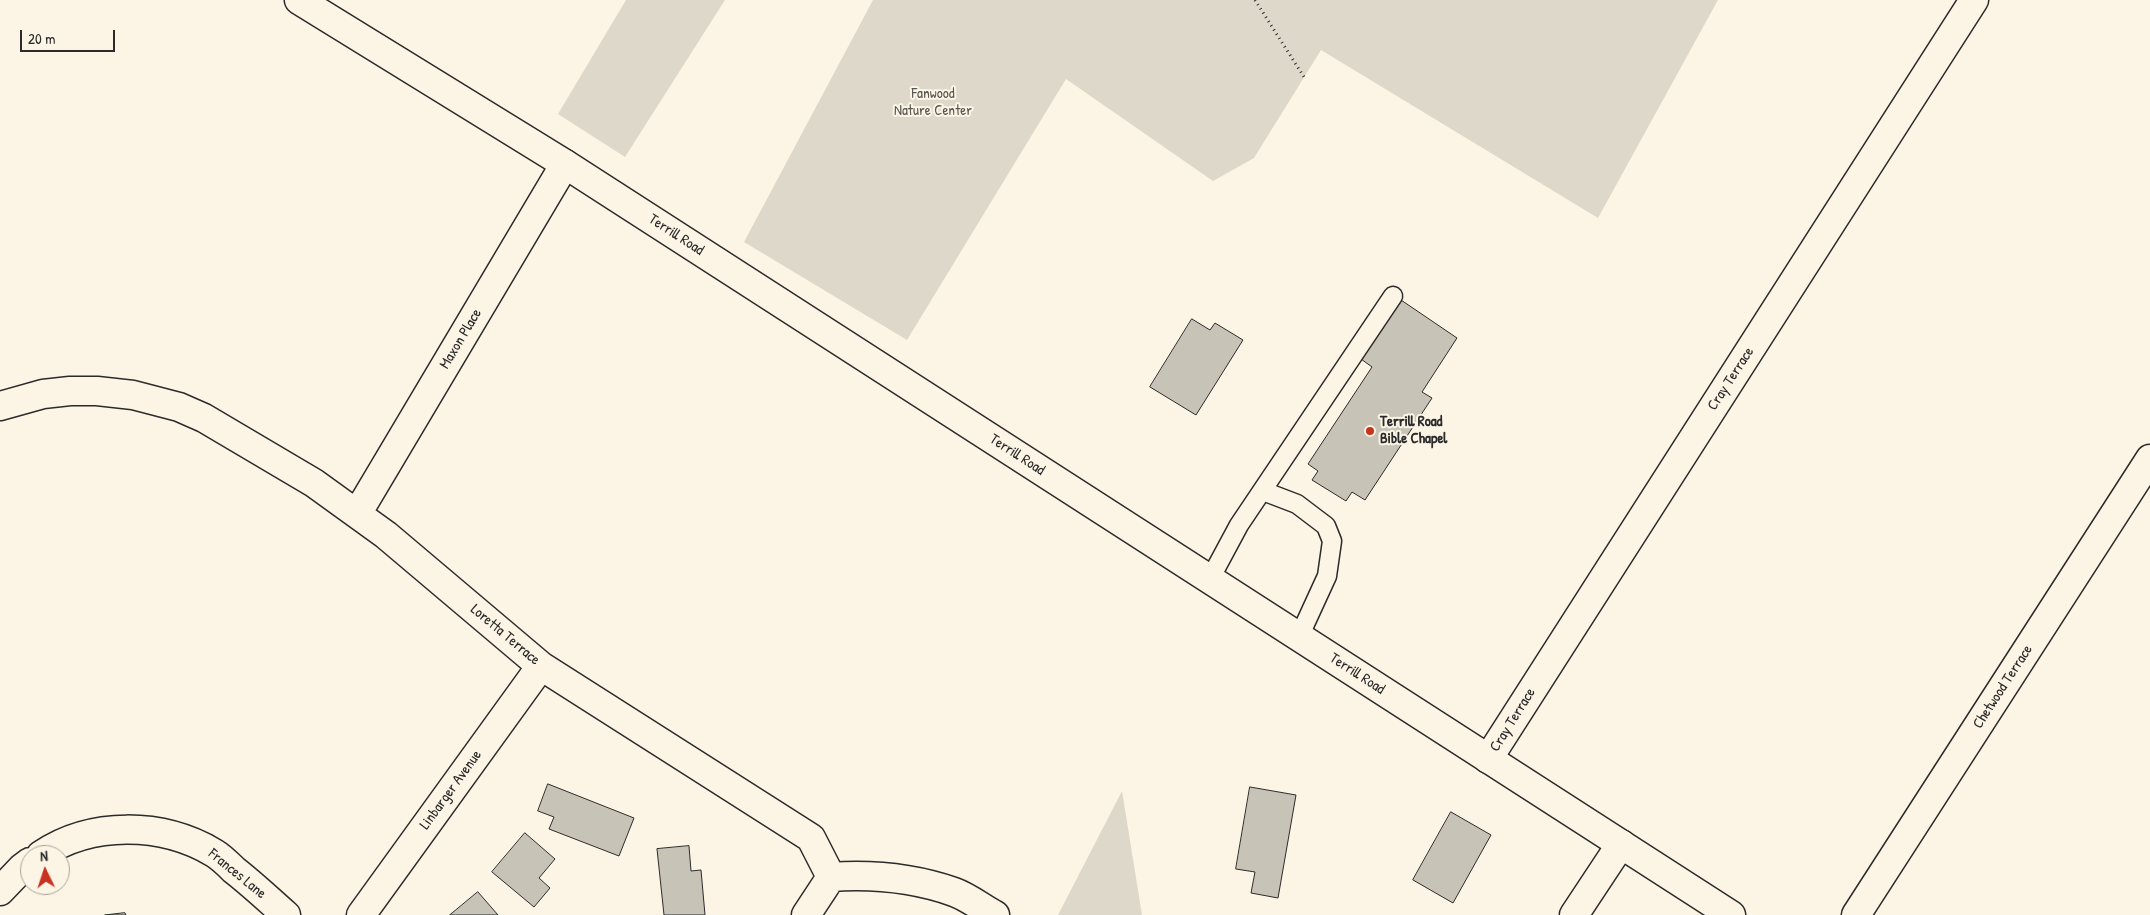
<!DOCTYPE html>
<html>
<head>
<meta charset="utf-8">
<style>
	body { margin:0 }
	#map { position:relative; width:2150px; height:915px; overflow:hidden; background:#fcf5e5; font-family:"Patrick Hand",sans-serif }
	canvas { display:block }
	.north { position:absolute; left:20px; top:845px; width:50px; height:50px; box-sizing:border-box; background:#fcf5e5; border:1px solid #a8a49b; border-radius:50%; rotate:356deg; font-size:14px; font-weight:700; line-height:20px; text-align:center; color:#2b2b2b }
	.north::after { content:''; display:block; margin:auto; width:18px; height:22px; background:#c8321e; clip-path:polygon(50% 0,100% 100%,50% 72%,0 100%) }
	.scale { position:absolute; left:20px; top:30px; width:95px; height:22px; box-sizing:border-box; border:2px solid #2b2b2b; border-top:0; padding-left:6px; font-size:15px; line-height:18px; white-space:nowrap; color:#2b2b2b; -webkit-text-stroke:4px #fcf5e5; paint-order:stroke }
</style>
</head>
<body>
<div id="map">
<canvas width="2150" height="915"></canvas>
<div class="north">N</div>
<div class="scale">20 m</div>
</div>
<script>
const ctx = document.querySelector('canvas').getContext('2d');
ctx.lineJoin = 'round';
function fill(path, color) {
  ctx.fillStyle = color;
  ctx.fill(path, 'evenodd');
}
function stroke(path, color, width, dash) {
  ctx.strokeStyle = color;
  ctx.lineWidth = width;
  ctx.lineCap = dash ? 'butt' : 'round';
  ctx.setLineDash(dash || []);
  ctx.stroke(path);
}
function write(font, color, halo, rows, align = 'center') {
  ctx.font = font + ' "Patrick Hand",sans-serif';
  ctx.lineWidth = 4;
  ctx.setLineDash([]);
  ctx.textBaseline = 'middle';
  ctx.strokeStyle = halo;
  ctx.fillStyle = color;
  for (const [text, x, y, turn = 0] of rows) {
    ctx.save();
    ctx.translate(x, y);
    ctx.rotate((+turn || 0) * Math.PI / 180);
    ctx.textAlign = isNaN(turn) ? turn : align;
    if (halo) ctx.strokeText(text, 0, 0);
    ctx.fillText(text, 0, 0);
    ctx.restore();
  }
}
fill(new Path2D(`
	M626,0H725L625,157L558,114Z
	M873,0H1718L1598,218L1321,50L1254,158L1213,181L1066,79L907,340L744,242Z
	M1122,791L1142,915H1058Z`), '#ded8ca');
const building = new Path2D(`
	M1401,300L1457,338L1422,392L1432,398L1365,500L1352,492L1346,501L1312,480L1318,471L1308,464L1372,367L1361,359Z
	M1192,319L1210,330L1215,323L1243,340L1196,415L1150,387Z
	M548,784L634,818L619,856L549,829L554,817L538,811Z
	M1250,787L1296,795L1278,898L1251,893L1255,872L1236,869Z
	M1451,812L1491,835L1453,903L1413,880Z
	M525,833L555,859L539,878L550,888L534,907L492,872Z
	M689,846L691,871L701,870L705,915H664L657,849Z
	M478,892L498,915H450Z
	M125,913L126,915H105Z`);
fill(building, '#c8c3b7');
stroke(building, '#2b2b2b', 1);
const lane = new Path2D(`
	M1263,491L1297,504L1326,526L1332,541L1327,576L1299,637
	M1210,579L1239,525L1393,296`);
const street = new Path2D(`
	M0,406L43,394L70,391H97L133,395L179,407L204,418L314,483L386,535L541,666L811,838L831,877C873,874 914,878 954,892C968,897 982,908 995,915
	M357,514L565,164
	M1488,759L1974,0
	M41,855C91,821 162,822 214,853C221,857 228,864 234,870C252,884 269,900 286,915
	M0,891L22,868L30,862
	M361,915L541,666
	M806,915L831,877
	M1574,915L1621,844
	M1856,915L2150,459`);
const secondary = new Path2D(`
	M299,0L565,164L1731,915`);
stroke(lane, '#2b2b2b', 21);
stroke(street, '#2b2b2b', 31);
stroke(secondary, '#2b2b2b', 31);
stroke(new Path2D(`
	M1255,0L1304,77`), '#2b2b2b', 3, [1, 4]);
stroke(lane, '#fcf5e5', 18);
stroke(street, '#fcf5e5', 28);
stroke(secondary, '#fcf5e5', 28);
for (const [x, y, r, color] of [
	[1370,431,5,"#c8321e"]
]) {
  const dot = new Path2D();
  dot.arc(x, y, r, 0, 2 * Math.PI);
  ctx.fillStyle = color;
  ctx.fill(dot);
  stroke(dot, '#fcf5e5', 2);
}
write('15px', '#585653', '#fcf5e5', [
	["Fanwood",933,94],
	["Nature Center",933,111]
]);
write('15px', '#2b2b2b', '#fcf5e5', [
	["Terrill Road",676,235,33],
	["Maxon Place",461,339,-59],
	["Cray Terrace",1731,379,-57],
	["Terrill Road",1017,455,33],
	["Loretta Terrace",505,635,40],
	["Terrill Road",1357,674,33],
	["Chetwood Terrace",2003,687,-57],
	["Cray Terrace",1513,720,-58],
	["Linbarger Avenue",451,790,-54],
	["Frances Lane",237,874,39]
]);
write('bold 15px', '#2b2b2b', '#fcf5e5', [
	["Terrill Road",1380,422],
	["Bible Chapel",1380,439]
], 'left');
</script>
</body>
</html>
